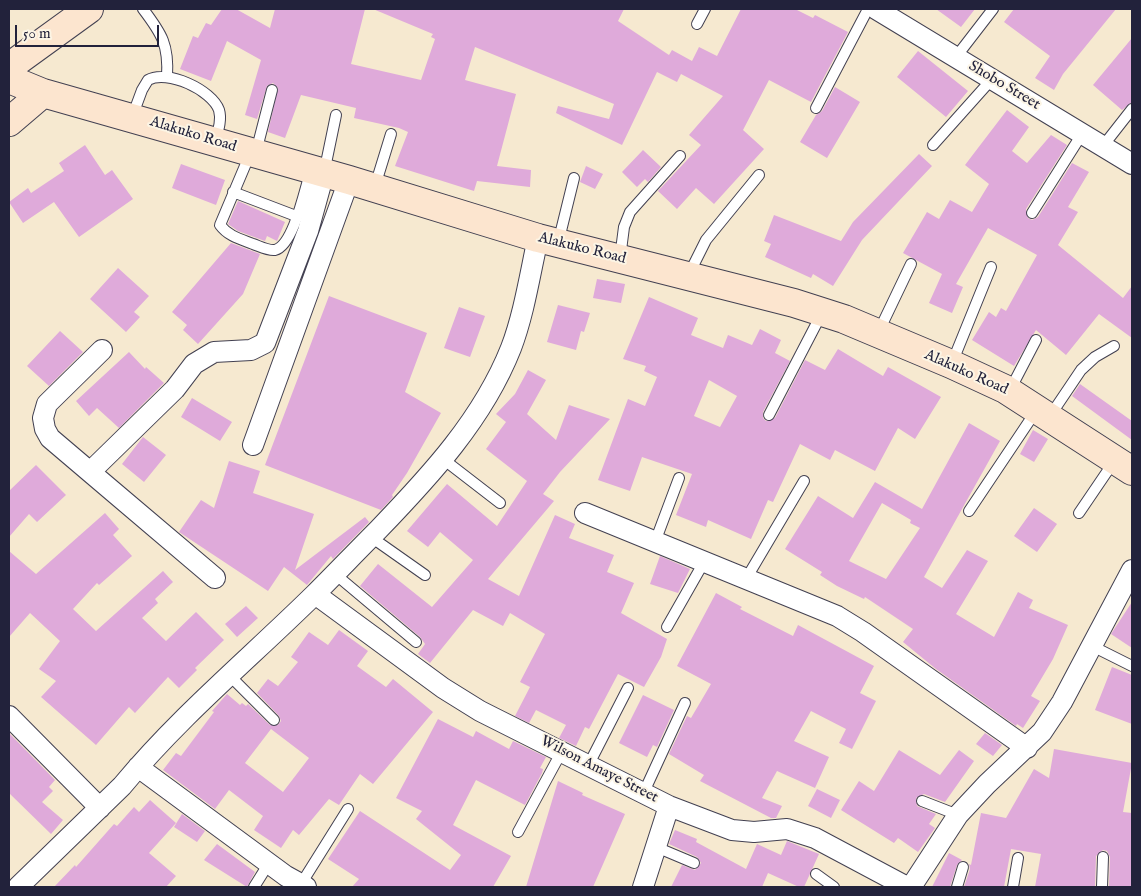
<!DOCTYPE html>
<html>
<head>
<meta charset="utf-8">
<style>
	body { margin:0 }
	#map { position:relative; width:1141px; height:896px; overflow:hidden; background:#f6e9d0; font-family:"IM FELL English",serif }
	canvas { display:block }
	.frame { position:absolute; inset:0; border:10px solid #22223b; pointer-events:none }
	.scale { position:absolute; left:15px; top:25px; width:144px; height:22px; box-sizing:border-box; border:2px solid #22223b; border-top:0; padding-left:6px; font-size:15px; line-height:18px; white-space:nowrap; color:#22223b; -webkit-text-stroke:4px #fcf5e5; paint-order:stroke }
</style>
</head>
<body>
<div id="map">
<canvas width="1141" height="896"></canvas>
<div class="frame"></div>
<div class="scale">50 m</div>
</div>
<script>
const ctx = document.querySelector('canvas').getContext('2d');
ctx.lineJoin = 'round';
function fill(path, color) {
  ctx.fillStyle = color;
  ctx.fill(path, 'evenodd');
}
function stroke(path, color, width, dash) {
  ctx.strokeStyle = color;
  ctx.lineWidth = width;
  ctx.lineCap = dash ? 'butt' : 'round';
  ctx.setLineDash(dash || []);
  ctx.stroke(path);
}
function write(font, color, halo, rows, align = 'center') {
  ctx.font = font + ' "IM FELL English",serif';
  ctx.lineWidth = 4;
  ctx.setLineDash([]);
  ctx.textBaseline = 'middle';
  ctx.strokeStyle = halo;
  ctx.fillStyle = color;
  for (const [text, x, y, turn = 0] of rows) {
    ctx.save();
    ctx.translate(x, y);
    ctx.rotate((+turn || 0) * Math.PI / 180);
    ctx.textAlign = isNaN(turn) ? turn : align;
    if (halo) ctx.strokeText(text, 0, 0);
    ctx.fillText(text, 0, 0);
    ctx.restore();
  }
}
fill(new Path2D(`
	M222,9H236L270,28L275,9H365L351,64L421,80L435,39L431,37L433,34L373,9H624L618,21L669,55L672,50L692,61L699,47L717,56L741,9H795L813,18L815,15L848,32L811,102L769,80L743,130L764,149L714,204L696,188L677,209L658,191L701,145L689,135L723,96L681,74L677,82L657,72L622,145L556,113L558,106L609,119L614,104L475,47L465,80L516,94L497,166L531,170L530,187L477,181L474,191L395,166L408,132L399,128L354,118L356,108L301,95L285,138L268,132L278,88L273,83L267,86L257,119L245,115L261,60L227,41L211,81L180,69L193,36L198,38L206,23L211,25Z
	M936,9H975L961,27Z
	M1014,9H1116L1063,74L1054,90L1035,78L1050,56L1004,22Z
	M1132,38V102L1122,110L1093,85Z
	M918,51L968,91L946,117L897,77Z
	M835,87L860,102L827,158L800,142L816,115L822,111Z
	M1007,110L1029,127L1012,151L1027,163L1051,135L1067,145L1026,209L1028,218L1032,220L1038,217L1072,163L1089,172L1068,207L1078,212L1058,245L1123,298L1132,286V338L1099,314L1066,355L1036,330L1014,366L972,340L989,312L996,317L1001,308L1006,311L1037,255L988,228L956,284L963,287L952,313L929,303L942,274L903,253L927,212L939,219L950,200L972,212L989,184L965,165Z
	M85,145L105,175L112,170L133,199L79,237L54,202L23,223L9,202L28,188L31,193L64,171L59,163Z
	M643,150L661,167L648,182L645,179L637,187L622,172Z
	M919,154L932,166L862,240L833,286L813,274L811,278L765,257L771,244L764,241L774,215L841,241L853,222Z
	M181,164L225,180L216,205L172,188Z
	M586,166L603,174L595,189L580,182Z
	M238,201L285,222L277,241L267,236L265,241L238,231L228,224Z
	M231,243L260,254L243,294L198,344L183,330L187,325L172,312Z
	M118,268L149,296L134,312L140,317L126,332L90,299Z
	M597,279L625,284L621,303L593,298Z
	M329,296L427,333L405,392L441,413L407,473L392,495L393,497L381,510L265,465Z
	M649,297L698,318L691,335L723,348L728,335L752,345L760,329L781,340L775,353L790,361L763,412V418L766,421L775,418L805,360L825,370L838,349L883,376L888,367L941,397L915,439L898,428L875,471L835,450L830,460L800,444L773,502L768,500L751,539L708,520L706,527L676,515L692,474L642,457L630,491L598,480L628,399L645,406L657,377L644,371L646,366L623,359ZM709,380L737,396L720,427L694,416Z
	M558,305L590,313L584,332L581,331L576,350L547,342Z
	M459,307L485,316L470,357L444,348Z
	M60,331L83,352L49,386L27,366Z
	M129,352L145,369L146,367L164,383L119,428L97,408L89,416L76,401Z
	M528,370L546,380L527,414L556,440L569,405L610,419L560,472L543,494L554,501L488,579L519,596L555,515L575,524L569,538L614,555L607,572L634,583L621,613L667,639L661,657L644,687L618,674L589,729L585,727L576,746L559,738L566,725L536,710L529,723L515,716L530,687L520,682L545,634L510,613L503,626L473,610L430,663L418,654L425,644L420,637L360,586L378,564L432,607L473,560L440,532L428,547L407,531L447,484L497,526L527,481L486,449L506,422L496,414L515,394Z
	M1080,384L1132,421V440L1072,396Z
	M192,398L232,422L220,441L181,417Z
	M969,423L1000,441L924,577L942,588L967,550L988,561L956,614L994,637L1018,592L1033,600L1029,608L1068,625L1053,659L1031,696L1040,701L1023,728L1017,724L1016,726L936,669L903,642L913,629L865,597L864,599L837,586L820,575L822,572L785,549L818,496L853,518L875,482L922,509ZM882,503L911,520L910,523L920,528L886,579L849,561Z
	M1033,430L1048,439L1034,462L1020,454Z
	M143,437L166,455L144,482L122,464Z
	M229,461L260,471L253,493L314,514L295,570L365,517L369,522L333,559L331,556L307,585L284,567L268,591L179,532L201,500L214,508Z
	M36,465L66,495L37,522L29,514L9,537V491Z
	M1034,508L1057,524L1037,552L1014,536Z
	M105,513L119,529L113,535L132,556L99,585L97,583L73,609L96,631L163,571L173,582L155,599L158,603L142,618L166,641L196,612L224,640L195,668L197,670L179,688L168,677L135,713L129,707L96,745L41,697L56,681L39,669L60,641L30,613L9,637V551L36,574Z
	M660,556L690,569L678,593L650,584Z
	M716,593L742,607L740,609L793,636L798,625L874,666L860,693L876,701L852,749L839,743L846,729L811,711L794,741L829,757L815,788L777,771L762,798L782,806L776,818H771L700,781L704,775L669,754L687,716L691,718L711,684L677,666Z
	M1132,602V648L1111,634Z
	M246,606L258,618L237,637L225,624Z
	M339,630L368,651L357,666L386,687L393,679L433,712L373,784L360,774L339,805L329,799L299,835L293,830L281,848L254,830L263,816L229,790L215,809L163,770L176,753L181,756L214,712L212,711L227,694L240,705L242,703L246,706L248,704L270,725H278L281,721L279,716L257,693L268,679L278,686L298,662L291,657L309,632L328,645ZM271,729L309,758L283,792L245,763Z
	M1112,667L1132,675V724L1095,710Z
	M643,695L674,710L657,747L653,745L647,757L619,743Z
	M438,719L473,737L476,731L509,749L513,741L546,757L540,768L543,769L542,773L525,805L476,780L453,825L511,856L493,887H352L359,879L328,859L360,811L450,870L461,855L416,819L422,811L396,798Z
	M9,733L55,780L49,787L53,791L42,802L63,820L51,834L9,793Z
	M985,733L1002,745L993,756L976,744Z
	M1054,749L1132,763L1123,812L1132,813V887H1109L1110,857L1107,851L1103,850L1096,856L1095,887H1035L1041,854L1011,849L1004,887H964L970,869L969,864L971,865L981,813L1006,818L1034,769L1049,778Z
	M899,750L940,775L959,750L974,761L945,802L924,794L916,798L917,806L936,814L929,824L935,828L918,852L898,838L894,843L841,810L859,781L874,791Z
	M558,781L583,793L582,795L625,814L593,887H526Z
	M817,789L840,800L831,818L808,806Z
	M150,800L176,823L149,853L176,876L166,887H54L75,865L76,867L114,824L117,826L134,807L139,812Z
	M182,814L205,831L197,842L174,827Z
	M675,830L697,839L696,842L746,869L757,844L781,855L787,841L819,854L804,887H799L768,873L762,887H671L682,865L695,870L701,863L697,857L669,844Z
	M217,844L255,872L247,887L204,860Z
	M949,853L962,860L957,865L950,887H932Z`), '#dfaada');
const lane = new Path2D(`
	M143,9C162,34 169,45 167,77
	M697,24L705,9
	M956,57L993,9
	M816,108L868,9
	M132,117L142,90L148,80C167,69 212,90 219,110C222,120 218,131 215,141
	M933,145L992,79
	M1103,146L1132,109
	M256,152L272,90
	M250,154L220,225C228,236 240,239 253,244C259,246 268,251 275,250C294,245 305,188 311,170
	M324,173L336,115
	M375,186L391,134
	M233,192L296,216
	M1032,213L1082,134
	M558,243L574,178
	M620,258L624,227L630,212L680,156
	M689,274L706,240L759,175
	M878,333L911,264
	M952,363L991,267
	M1010,390L1036,340
	M769,415L822,313
	M1050,416L1081,370L1095,357L1114,346
	M443,459L500,503
	M969,511L1036,411
	M1079,513L1115,460
	M371,537L425,575
	M655,542L679,478
	M335,574L416,642
	M746,579L804,481
	M667,627L704,562
	M1092,646L1132,666
	M229,675L274,720
	M589,764L628,688
	M644,792L685,703
	M922,801L958,815
	M518,832L562,751
	M656,847L694,863
	M816,874L834,887
	M301,884L348,809
	M254,887L269,863
	M957,887L963,867
	M1013,887L1018,858
	M1102,887L1103,857`);
const street = new Path2D(`
	M876,9L1132,164
	M102,350L47,404L43,418L45,429L50,438L90,472L215,578
	M253,445L349,180
	M90,472L175,389L194,364L214,352L251,350L265,343L308,231L324,173
	M585,513L837,616L863,632L1027,748
	M315,594L443,688L480,711L669,806L732,830L754,832L787,829L815,838L907,887
	M9,716L100,808
	M138,767L286,876L306,887
	M18,887L122,786C180,716 250,658 315,594C336,573 357,551 378,530C430,476 483,419 511,348C524,314 530,274 538,238
	M643,887L669,806
	M911,887L958,815L987,784L1042,732L1062,702L1132,570`);
const secondary = new Path2D(`
	M9,67L89,9
	M9,79L43,93L349,180L538,238L794,303L844,319L951,364L1005,389L1132,471
	M9,122L43,93`);
stroke(lane, '#424051', 12);
stroke(street, '#424051', 22);
stroke(secondary, '#424051', 30);
stroke(lane, '#fff', 10);
stroke(street, '#fff', 20);
stroke(secondary, '#fce5cf', 28);
write('15px', '#22223b', '#fcf5e5', [
	["Shobo Street",1004,86,31],
	["Alakuko Road",193,135,17],
	["Alakuko Road",582,249,14],
	["Alakuko Road",966,373,24],
	["Wilson Amaye Street",599,770,27]
]);
</script>
</body>
</html>
